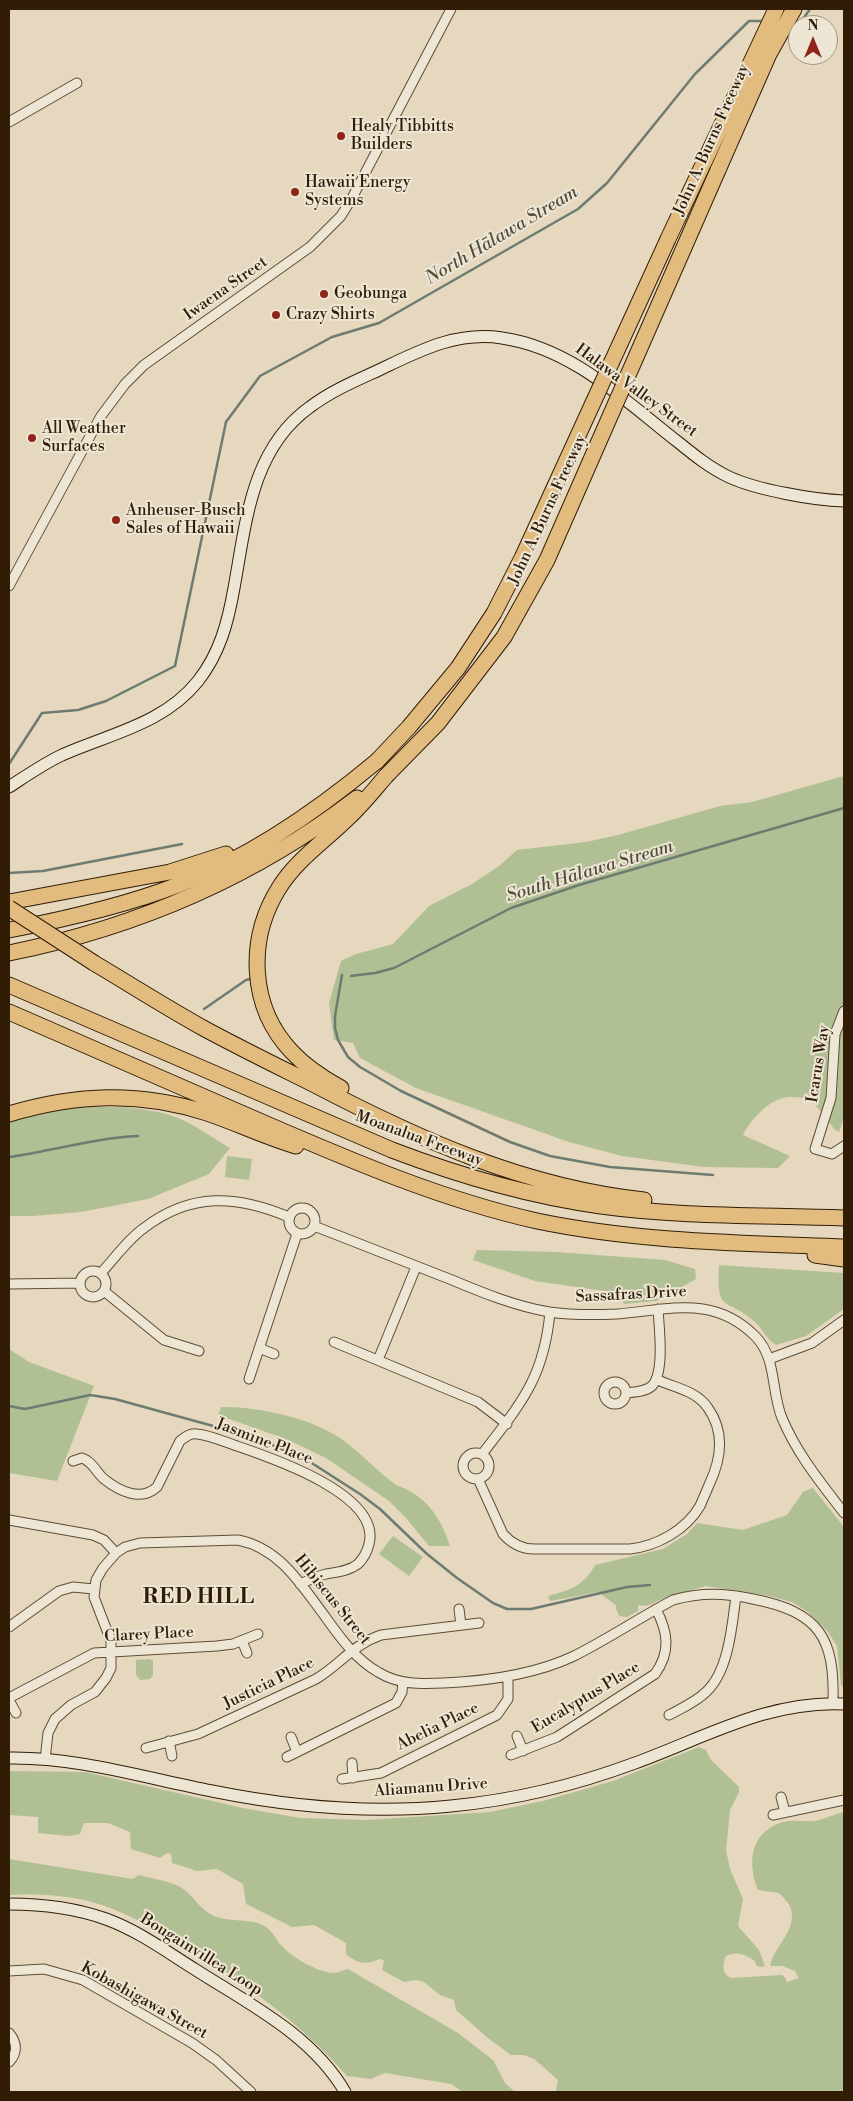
<!DOCTYPE html>
<html>
<head>
<meta charset="utf-8">
<style>
	body { margin:0 }
	#map { position:relative; width:853px; height:2101px; overflow:hidden; background:#e5d8be; font-family:"Libre Bodoni",serif }
	canvas { display:block }
	.frame { position:absolute; inset:0; border:10px solid #311d06; pointer-events:none }
	.north { position:absolute; left:788px; top:15px; width:50px; height:50px; box-sizing:border-box; background:#eee6d5; border:1px solid #a29682; border-radius:50%; rotate:0deg; font-size:14px; font-weight:700; line-height:20px; text-align:center; color:#311d06 }
	.north::after { content:''; display:block; margin:auto; width:18px; height:22px; background:#8f2418; clip-path:polygon(50% 0,100% 100%,50% 72%,0 100%) }
</style>
</head>
<body>
<div id="map">
<canvas width="853" height="2101"></canvas>
<div class="frame"></div>
<div class="north">N</div>
</div>
<script>
const ctx = document.querySelector('canvas').getContext('2d');
ctx.lineJoin = 'round';
function fill(path, color) {
  ctx.fillStyle = color;
  ctx.fill(path, 'evenodd');
}
function stroke(path, color, width, dash) {
  ctx.strokeStyle = color;
  ctx.lineWidth = width;
  ctx.lineCap = dash ? 'butt' : 'round';
  ctx.setLineDash(dash || []);
  ctx.stroke(path);
}
function write(font, color, halo, rows, align = 'center') {
  ctx.font = font + ' "Libre Bodoni",serif';
  ctx.lineWidth = 4;
  ctx.setLineDash([]);
  ctx.textBaseline = 'middle';
  ctx.strokeStyle = halo;
  ctx.fillStyle = color;
  for (const [text, x, y, turn = 0] of rows) {
    ctx.save();
    ctx.translate(x, y);
    ctx.rotate((+turn || 0) * Math.PI / 180);
    ctx.textAlign = isNaN(turn) ? turn : align;
    if (halo) ctx.strokeText(text, 0, 0);
    ctx.fillText(text, 0, 0);
    ctx.restore();
  }
}
fill(new Path2D(`
	M844,776V1117L839,1132L835,1130L811,1099C802,1098 789,1095 780,1099C765,1104 750,1121 743,1135L790,1156L778,1168L704,1167L622,1156L569,1142L416,1088L360,1058L353,1043L334,1040L329,1003L341,961L356,954L393,944L429,906L472,884L499,866L517,850L586,842L618,835L720,806L752,802Z
	M80,1107C115,1106 155,1106 187,1122C202,1130 216,1140 230,1148L209,1174L148,1199L81,1212L33,1216H9V1122L56,1110Z
	M227,1156L252,1159L249,1180L225,1177Z
	M477,1250L556,1252L665,1260L695,1269L696,1279L657,1301L624,1304L618,1293L535,1281L473,1260Z
	M719,1265L844,1273V1309L806,1336L776,1345C766,1339 763,1329 755,1322C726,1296 716,1315 719,1265Z
	M9,1349L29,1362L94,1386L57,1481L9,1473Z
	M221,1407C256,1406 311,1418 340,1438C360,1452 377,1471 396,1485C426,1495 441,1518 450,1546H429L406,1518L389,1501L326,1458L286,1439L218,1415Z
	M813,1488L844,1527V1688L841,1685L837,1646L828,1632L808,1612L792,1602L769,1596L706,1586L665,1598L646,1606L638,1605V1611L627,1617L619,1616L616,1609V1605L598,1592L551,1601L548,1598L550,1595C571,1591 585,1584 595,1565L663,1549L687,1534L697,1523L743,1530L787,1515L803,1492Z
	M393,1536L423,1557L409,1576L379,1554Z
	M150,1659L153,1661V1675L150,1679L140,1680L136,1675V1660Z
	M699,1747L706,1750L711,1760L739,1787V1792L730,1810L726,1850L730,1869L743,1899L738,1926L759,1950L765,1966L760,1967L756,1965L755,1961C744,1954 738,1951 726,1956C722,1964 722,1974 731,1978L781,1975L784,1976L787,1982L799,1978L795,1971L782,1966H770C774,1946 797,1931 791,1909C790,1904 783,1897 779,1893L758,1890C746,1861 751,1828 788,1821C796,1820 806,1822 815,1821C825,1819 834,1814 844,1812V2092H559L556,2090L558,2080L534,2059L524,2055H511L489,2039L456,2010L454,2000L440,1995L424,1982L416,1980L404,1982L382,1970L384,1961L380,1959C366,1965 357,1964 346,1954V1943L314,1925L292,1927L246,1904L243,1884L217,1869L197,1871L172,1863L171,1854L167,1853L160,1858L131,1849L130,1832L108,1823H84L80,1834L69,1836L38,1833V1817L9,1815V1771L85,1772L243,1808L300,1818L367,1820L490,1812L543,1801L613,1781Z
	M9,1859L133,1879L139,1875C153,1879 174,1881 186,1891C196,1900 201,1910 214,1916C231,1923 250,1917 266,1927C272,1931 276,1939 281,1945C291,1957 317,1972 333,1973C338,1973 343,1970 348,1969L458,2033L493,2060L505,2083L515,2092H463L451,2084L385,2073L371,2079L347,2076C296,2018 231,1972 164,1935C140,1921 112,1906 84,1900C59,1895 34,1893 9,1895Z`), '#b1bf94');
stroke(new Path2D(`
	M793,22H801L810,9
	M9,764L42,713L78,710L106,701L175,666L226,422L260,376L332,337L379,323L578,209L607,183L695,74L749,21H765
	M9,873L43,871L182,844
	M342,975L335,1016V1028L338,1040L348,1057L360,1067L401,1091L510,1142L550,1156L610,1167L713,1175
	M351,976L375,973L394,968L511,908L579,885L844,808
	M204,1009L246,980L254,978
	M9,1157C52,1151 94,1138 138,1136
	M9,1406L25,1409L90,1395L115,1399L235,1432L270,1444L307,1460L360,1494L380,1509L427,1554L457,1578L493,1603L507,1609H531L627,1587L650,1585`), '#6e7b70', 2.5);
const street = new Path2D(`
	M9,122L77,83
	M9,586L101,416L125,384L144,365L310,247L341,216L352,198L451,9
	M844,1011L835,1034L831,1098L815,1149L832,1154L844,1146
	M289 1221a13 13 0 1 1 26 0a13 13 0 1 1-26 0Z
	M314,1226C360,1244 406,1262 452,1280C483,1293 515,1306 549,1312C570,1315 595,1315 617,1314C669,1310 714,1294 756,1337C777,1359 771,1392 782,1418C797,1454 821,1483 844,1513
	M80 1284a13 13 0 1 1 26 0a13 13 0 1 1-26 0Z
	M101,1273C115,1258 127,1240 144,1228C191,1192 237,1195 289,1217
	M9,1284L80,1283
	M104,1291L164,1340L199,1351
	M334,1342L478,1402L507,1424
	M259,1348L274,1354
	M769,1359L812,1343L844,1320
	M378,1360L416,1267
	M249,1379L297,1234
	M604 1393a11 11 0 1 1 22 0a11 11 0 1 1-22 0Z
	M626,1393C635,1392 645,1392 652,1386C665,1372 659,1327 658,1309
	M463 1466a13 13 0 1 1 26 0a13 13 0 1 1-26 0Z
	M483,1453C521,1403 544,1378 550,1312
	M73,1461L82,1458C92,1461 96,1472 104,1479C119,1491 141,1502 157,1487L180,1441C185,1437 190,1433 197,1434C209,1435 222,1441 234,1445C269,1457 382,1494 369,1544C367,1552 364,1558 358,1564C349,1571 337,1572 326,1574C317,1576 309,1580 300,1584
	M479,1481L503,1534C512,1544 521,1549 534,1549H630C657,1546 686,1530 700,1506C703,1499 706,1492 709,1485C721,1460 725,1432 708,1408C696,1390 674,1388 656,1379
	M9,1520L93,1535L104,1540L116,1553
	M459,1609L461,1625
	M9,1627L59,1591L73,1587L94,1589
	M242,1641L247,1653
	M9,1698L94,1653L217,1646L233,1644L258,1634
	M9,1700L16,1713
	M669,1715C682,1708 696,1702 706,1692C729,1671 732,1625 736,1596
	M517,1736L523,1751
	M291,1737L297,1752
	M169,1741L172,1756
	M146,1748L198,1734L316,1679C341,1664 352,1645 381,1635L479,1623
	M511,1755L557,1737L655,1674C671,1652 668,1632 656,1609
	M287,1757L396,1703L402,1692L403,1682
	M45,1760L48,1733L55,1719L71,1705L95,1692L106,1678L111,1668V1641L94,1597L96,1580L103,1568L116,1553L125,1547L140,1543L238,1540C279,1548 300,1583 324,1615C339,1636 355,1659 378,1672C399,1685 421,1684 444,1683C488,1681 534,1675 574,1656C608,1639 639,1618 673,1600C701,1592 725,1593 753,1599C819,1612 835,1637 833,1703
	M352,1763L353,1778
	M342,1779L381,1773L497,1715L508,1699V1677
	M781,1797L785,1812
	M773,1815L844,1800
	M9,1971L44,1969L83,1980L192,2043L216,2060L251,2092
	M9,2033C17,2042 18,2053 9,2062`);
const secondary = new Path2D(`
	M9,787C26,776 43,764 62,755C109,734 164,724 198,681C220,653 228,622 234,588C246,523 251,449 310,407C331,391 355,381 379,370C419,351 456,331 502,338C572,348 624,400 678,442C694,455 710,468 729,477C757,490 814,500 844,501
	M9,1758C78,1757 145,1778 212,1791C291,1807 371,1814 451,1806C514,1800 576,1785 635,1763C704,1738 769,1700 844,1704
	M9,1904C42,1904 75,1908 106,1919C139,1931 167,1952 196,1970C249,2004 312,2035 345,2092`);
const highway = new Path2D(`
	M718,170L769,54L794,9
	M668,239L776,9
	M9,902L170,872L226,854
	M9,930C66,919 124,906 178,885C251,857 317,811 377,761
	M9,953C138,927 253,878 357,798
	M94,963C131,985 167,1008 205,1029C240,1048 277,1066 313,1084C418,1139 524,1187 644,1200
	M9,985L392,1150C460,1176 529,1196 601,1206C681,1217 764,1215 844,1218
	M9,1012C94,1049 179,1086 264,1123C352,1161 443,1200 537,1221C638,1242 742,1243 844,1247
	M341,1088C323,1078 306,1067 292,1052C249,1007 247,939 279,888C296,860 326,840 348,818C362,805 374,790 386,776
	M9,1114C76,1094 139,1091 207,1113C237,1123 265,1137 296,1146
	M815,1255L844,1259`);
stroke(street, '#5e4c34', 11);
stroke(secondary, '#311d06', 13);
stroke(highway, '#311d06', 17);
stroke(street, '#eee6d5', 9);
stroke(secondary, '#eee6d5', 11);
stroke(highway, '#e2bc7f', 15);
const highwayBridge = new Path2D(`
	M377,761L409,727L458,668L494,613L522,558L668,239
	M386,776L438,723L504,637L547,560L718,170
	M9,908L94,963`);
stroke(highwayBridge, '#311d06', 17, []);
stroke(highwayBridge, '#e2bc7f', 15);
for (const [x, y, r, color] of [
	[341,136,5,"#8f2418"],
	[295,192,5,"#8f2418"],
	[324,294,5,"#8f2418"],
	[276,315,5,"#8f2418"],
	[32,438,5,"#8f2418"],
	[116,520,5,"#8f2418"]
]) {
  const dot = new Path2D();
  dot.arc(x, y, r, 0, 2 * Math.PI);
  ctx.fillStyle = color;
  ctx.fill(dot);
  stroke(dot, '#eee6d5', 2);
}
write('16px', '#311d06', '#eee6d5', [
	["Healy Tibbitts",351,127],
	["Builders",351,145],
	["Hawaii Energy",305,183],
	["Systems",305,201],
	["Geobunga",334,294],
	["Crazy Shirts",286,315],
	["All Weather",42,429],
	["Surfaces",42,447],
	["Anheuser-Busch",126,511],
	["Sales of Hawaii",126,529]
], 'left');
write('16px', '#311d06', '#eee6d5', [
	["John A. Burns Freeway",712,140,-66],
	["Iwaena Street",226,289,-35],
	["Halawa Valley Street",636,391,36],
	["John A. Burns Freeway",548,510,-65],
	["Icarus Way",819,1064,-81],
	["Moanalua Freeway",419,1139,20],
	["Sassafras Drive",631,1295,-3],
	["Jasmine Place",264,1442,21],
	["Hibiscus Street",332,1600,51],
	["Clarey Place",149,1635,-3],
	["Justicia Place",269,1684,-26],
	["Eucalyptus Place",586,1698,-31],
	["Abelia Place",438,1727,-26],
	["Aliamanu Drive",431,1788,-4],
	["Bougainvillea Loop",201,1955,32],
	["Kobashigawa Street",144,2001,29]
]);
write('italic 18px', '#504c3b', '#eee6d5', [
	["North Hālawa Stream",502,236,-31],
	["South Hālawa Stream",590,872,-17]
]);
ctx.letterSpacing = '1px';
write('bold 21px', '#311d06', '#eee6d5', [
	["RED HILL",199,1598]
]);
ctx.letterSpacing = '0px';
</script>
</body>
</html>
